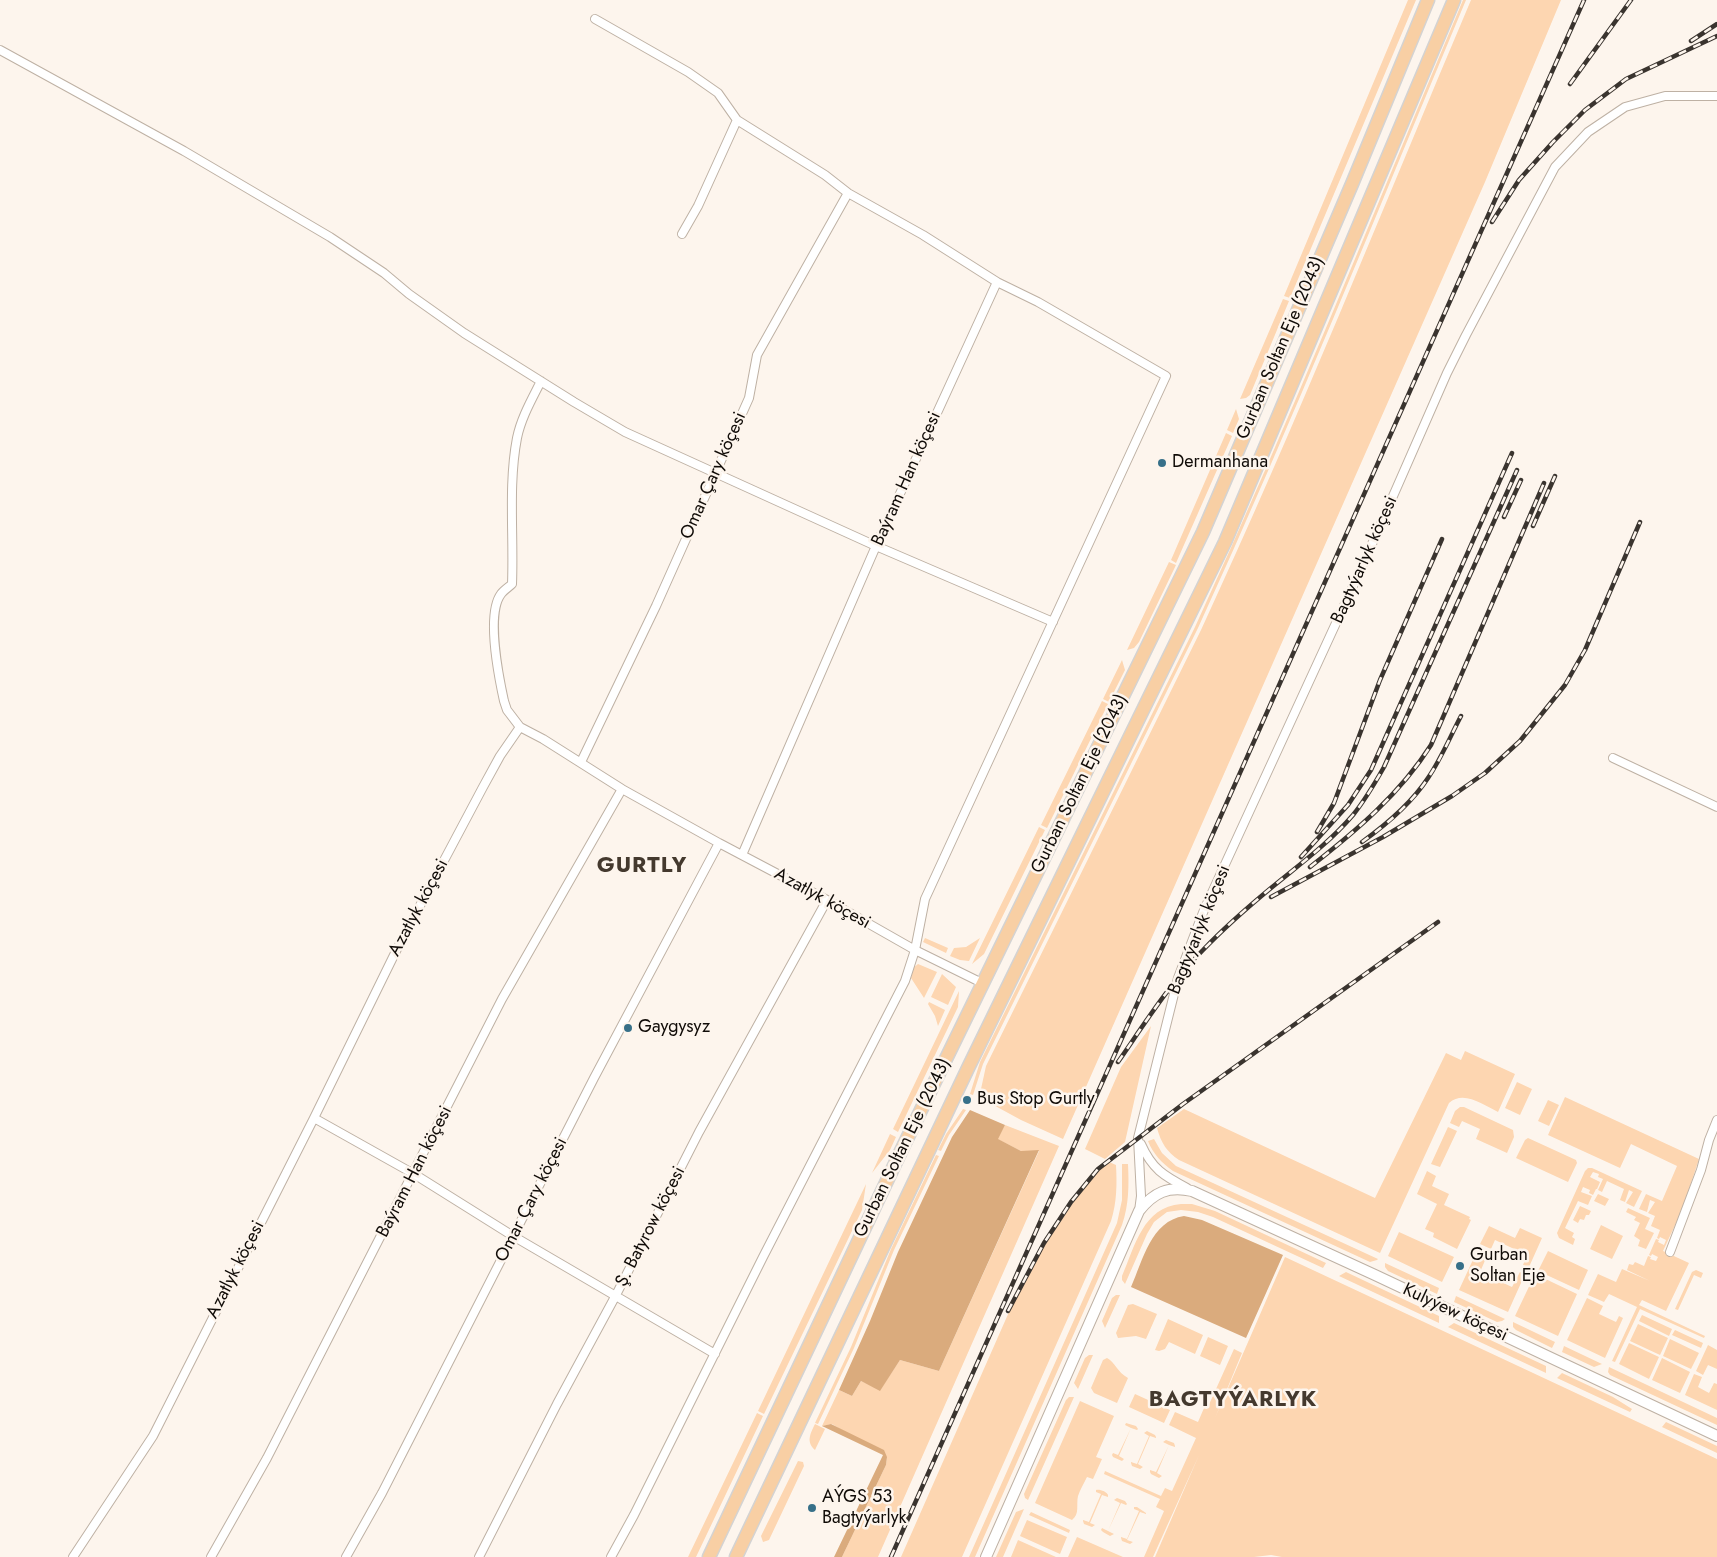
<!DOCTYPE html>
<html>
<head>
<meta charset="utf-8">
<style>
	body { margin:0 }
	canvas { display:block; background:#fdf5ed }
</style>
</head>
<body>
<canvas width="1717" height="1557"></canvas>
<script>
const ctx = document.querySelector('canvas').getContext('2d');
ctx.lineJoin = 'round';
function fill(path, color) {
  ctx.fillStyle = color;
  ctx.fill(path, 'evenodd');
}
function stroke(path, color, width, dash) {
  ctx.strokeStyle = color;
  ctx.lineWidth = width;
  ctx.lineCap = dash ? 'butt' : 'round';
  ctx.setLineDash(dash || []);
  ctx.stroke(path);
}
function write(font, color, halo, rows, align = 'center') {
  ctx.font = font + ' Jost,sans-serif';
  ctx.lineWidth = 5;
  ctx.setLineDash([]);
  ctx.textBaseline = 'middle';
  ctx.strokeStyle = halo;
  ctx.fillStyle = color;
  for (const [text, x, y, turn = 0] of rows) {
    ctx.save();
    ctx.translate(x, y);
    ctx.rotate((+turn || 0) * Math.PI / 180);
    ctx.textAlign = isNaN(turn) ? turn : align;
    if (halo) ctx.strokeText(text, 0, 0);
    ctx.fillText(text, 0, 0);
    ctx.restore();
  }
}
fill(new Path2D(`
	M1408,0H1416L1290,298L1284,296Z
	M1463,0H1466C1378,210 1293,421 1198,628L983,1064L973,1095L970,1094L980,1062L1195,627C1290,421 1375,209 1463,0Z
	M1471,0H1561L1485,182L1063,1139L1021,1120L977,1096L981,1089L986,1066L1201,630C1297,423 1382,210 1471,0Z
	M1283,299L1289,301L1250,395L1246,398L1240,399Z
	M1236,409L1239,419L1233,433L1227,430Z
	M1226,433L1232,436L1176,563L1171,560Z
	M1169,562L1176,565L1139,642L1134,648L1127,650Z
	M1122,660L1125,670L1109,702L1103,699Z
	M1102,701L1108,704L1047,828L1041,825Z
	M1039,827L1045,830L984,954L972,964Z
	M925,938L948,948L946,953L923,942Z
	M980,938L969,961L960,960L950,956L954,948L966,947Z
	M918,964L937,972L924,998L911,978L913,968Z
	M942,974L956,987L948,1005L931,997Z
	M959,991L958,1007L898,1132L893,1129Z
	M929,1002L945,1010L938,1026L935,1016L928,1004Z
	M1151,1026L1125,1142L1105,1159L1085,1149L1121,1067Z
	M1465,1051L1515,1074L1498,1112C1483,1105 1464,1090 1449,1103L1380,1253L1179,1160C1167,1152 1161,1143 1157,1128L1184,1109L1375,1198L1446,1053L1461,1060Z
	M1517,1082L1532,1089L1520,1115L1505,1108Z
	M1565,1097L1699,1159L1682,1210L1663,1251L1689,1263L1666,1311L1642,1300L1639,1305L1705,1336L1704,1338L1640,1309L1615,1362L1612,1361L1637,1307L1609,1294L1604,1302L1588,1295L1598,1274L1616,1282L1622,1269L1650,1281L1627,1270L1629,1264L1633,1265L1635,1262L1644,1266L1648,1256L1651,1257L1650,1259L1656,1261L1658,1257L1652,1254L1651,1256L1649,1255L1656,1239L1659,1240L1658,1242L1664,1245L1666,1240L1660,1237L1659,1239L1657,1238L1660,1230L1651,1226L1655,1216L1648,1213L1655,1202L1650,1200L1647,1212L1639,1209L1646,1194L1662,1201L1677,1166L1631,1144L1620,1168L1548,1135Z
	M1548,1100L1559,1105L1549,1126L1538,1121Z
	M1460,1107H1464L1513,1130L1514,1137L1507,1153L1476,1139L1480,1129L1462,1121L1459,1127L1450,1123L1455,1111Z
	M963,1109L966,1110L949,1135L941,1151L938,1150L946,1134Z
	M1005,1125L1059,1146L878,1557H842L886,1465L887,1457L832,1424L822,1426L839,1390L852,1396L861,1381L880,1390L900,1360L939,1371L1039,1151H1021L997,1139Z
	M1448,1127L1457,1131L1440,1167L1431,1164Z
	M890,1134L896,1137L890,1150L872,1173Z
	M1528,1138L1576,1160L1577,1163L1568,1182L1516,1158L1525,1140Z
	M1154,1139L1162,1153L1176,1166L1378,1259L1377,1260L1370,1262L1173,1171C1162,1163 1153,1154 1148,1141Z
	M936,1155L939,1156L894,1250L854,1348L818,1424L815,1423L851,1347L891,1249Z
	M1109,1162L1116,1165C1117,1184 1117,1202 1111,1221L962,1557H901L1009,1312L1044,1246L1084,1186L1099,1170Z
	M1122,1164H1128C1129,1185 1129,1205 1122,1225L975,1557H969L1117,1223L1122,1200Z
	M1588,1168H1592L1642,1191L1634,1207L1626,1203L1633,1192L1629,1190L1625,1202L1620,1200L1624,1189L1607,1181L1602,1192L1598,1190L1603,1179L1598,1177L1599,1174L1593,1172L1590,1177L1600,1182L1597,1189H1596L1593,1195L1589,1193L1590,1190L1583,1187L1581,1192L1592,1196L1588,1205L1578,1201L1565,1228L1574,1233L1572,1237L1575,1239L1573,1245L1559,1238L1557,1233L1585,1171Z
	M1427,1171L1436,1176L1432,1186L1449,1194L1444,1205L1470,1217L1469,1219L1471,1220L1457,1249L1433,1237L1434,1233L1425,1229L1437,1204L1417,1194Z
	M866,1184L862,1210L764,1414L758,1411Z
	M1598,1194L1609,1199L1605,1206L1594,1201Z
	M1181,1204H1192L1215,1211L1326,1263L1323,1268L1213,1217L1198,1212L1181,1210L1167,1212L1154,1222L1147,1234L1125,1284L1122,1280V1276C1135,1246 1143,1207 1181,1204Z
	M1580,1206L1591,1211L1589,1215H1586L1584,1220L1580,1219L1578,1223L1573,1220Z
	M1628,1208L1650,1218L1645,1229L1654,1233L1646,1249L1638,1246L1640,1240L1634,1236L1640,1223L1634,1220L1636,1217L1626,1212Z
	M1601,1225L1623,1236L1612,1259L1590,1249Z
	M1489,1226L1515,1238L1520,1228L1542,1238L1529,1267L1523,1265L1527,1255L1495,1240L1491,1249L1480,1244Z
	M1399,1232L1454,1257L1442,1282L1388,1256Z
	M1477,1251L1487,1256L1480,1272L1512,1287L1520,1272L1525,1274L1508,1312L1459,1290Z
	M1548,1251L1588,1270L1579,1290L1538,1271Z
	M1285,1257L1717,1459V1557H1282L1271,1555L1254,1557H1155L1199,1455L1153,1557H1144L1164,1511L1156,1507L1160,1499L1104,1474L1105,1471L1161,1496L1165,1488L1172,1491L1196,1438L1169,1425L1175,1412L1198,1422L1204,1408L1207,1409L1234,1349L1242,1353L1215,1418Z
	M1385,1263L1439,1288L1437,1294L1388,1271L1385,1267Z
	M1696,1270L1703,1273L1701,1278L1694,1275L1678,1310L1675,1309L1692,1272Z
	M1346,1272L1439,1316V1323L1339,1276Z
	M1535,1274L1577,1294L1558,1336L1515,1316Z
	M1116,1295H1120L1105,1328L1102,1321L1112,1298Z
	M1456,1296L1505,1319L1502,1321L1497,1322L1454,1302Z
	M1587,1298L1603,1306L1599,1314L1616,1322L1619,1316L1623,1318L1605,1358L1567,1340Z
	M1133,1304L1157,1314L1146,1339L1136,1336L1118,1338L1116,1333L1128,1305Z
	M1642,1315L1672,1329L1669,1336L1639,1321Z
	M1168,1319L1203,1335L1195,1354L1169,1342L1165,1349L1159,1351L1155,1350Z
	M1513,1322L1555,1342L1552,1348L1516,1330L1513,1327Z
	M1454,1323L1546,1366V1373L1448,1327Z
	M1638,1324L1668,1338L1660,1355L1630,1341Z
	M1675,1330L1703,1343L1701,1348L1672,1335Z
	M1208,1337L1228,1346L1220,1365L1200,1356Z
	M1670,1339L1699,1353L1691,1369L1663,1356Z
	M1629,1343L1659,1357L1649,1379L1619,1364Z
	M1708,1345L1717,1350V1369L1708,1365L1703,1375L1696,1371Z
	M1564,1346L1602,1364L1594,1367L1562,1352Z
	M1089,1355H1093L1078,1389L1074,1383L1085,1358Z
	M1107,1358C1115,1362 1117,1372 1128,1378L1117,1403L1094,1393L1091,1388L1103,1360Z
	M1662,1358L1690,1372L1680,1393L1652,1380Z
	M1609,1367L1717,1418V1425L1610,1375L1608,1372Z
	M1562,1373L1613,1397L1632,1409L1630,1412L1557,1378Z
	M1694,1374L1702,1377L1698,1387L1709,1393L1714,1383L1717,1384V1410L1685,1395Z
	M1135,1394L1170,1410L1164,1423L1129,1407Z
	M1069,1397H1074L1028,1500L1025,1498L1024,1494L1066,1400Z
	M1080,1401L1114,1416L1096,1457L1102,1459L1093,1479L1087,1477C1084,1483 1080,1490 1078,1496C1076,1505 1080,1514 1072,1520L1035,1503Z
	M757,1413L763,1416L696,1557H688Z
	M1666,1422L1717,1446V1453L1662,1427Z
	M1126,1423L1136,1426L1138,1429L1137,1430L1131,1428L1119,1456L1124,1459L1122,1461L1113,1457L1112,1455L1113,1453L1118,1455L1131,1428L1125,1425Z
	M815,1424L825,1429L815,1450C806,1442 810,1434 815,1424Z
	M1147,1431L1155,1435L1156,1437V1438L1150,1436L1138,1464L1143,1467L1140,1469L1132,1466L1131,1463V1462L1137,1464L1149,1436L1144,1433Z
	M1166,1440L1174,1443L1175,1446V1447L1169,1445L1157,1473L1162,1476L1159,1478L1151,1474L1150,1472V1470L1156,1472L1169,1445L1163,1442Z
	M798,1461L803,1462L804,1466L769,1540L763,1542L761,1536Z
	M1096,1490C1100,1489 1107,1492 1108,1495V1497L1102,1495L1090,1523L1095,1525L1092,1527L1084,1524L1083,1521V1520L1089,1522L1101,1494L1096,1492Z
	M1117,1498L1125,1501L1127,1504L1126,1505L1121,1503L1108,1531L1114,1534L1110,1536L1103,1532L1101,1530L1102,1528L1108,1531L1120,1503L1114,1500Z
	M1134,1507H1137L1146,1513V1514L1140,1512L1127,1540L1133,1542L1130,1544L1122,1541L1121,1538V1537L1127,1539L1139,1511L1134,1509Z
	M1024,1509L1003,1557H996L1016,1512Z
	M1031,1512L1070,1530L1069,1533L1029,1515Z
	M1027,1520L1067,1537L1060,1554L1020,1536Z
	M1077,1537L1123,1557H1068Z
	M1018,1540L1056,1557H1011Z`), '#fdd6b1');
fill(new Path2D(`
	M970,1110L1005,1125L998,1139L1021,1151L1039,1150L939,1371L900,1360L880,1391L861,1381L852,1396L839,1390L870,1321L898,1252L952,1137Z
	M1184,1216L1202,1220L1283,1255L1246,1338L1131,1287C1143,1260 1151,1221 1184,1216Z
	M831,1424L884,1450L887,1457L886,1465L842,1557H834L883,1455L822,1426Z`), '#daab7d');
const minor = new Path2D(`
	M595,19L688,72L718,93L737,120
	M0,50L184,151L330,237L384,273L409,294L464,333L574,402L625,432L876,546L1053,622
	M682,234L698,206L737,120L825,175L848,193L923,235L997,282
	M520,727L507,710L504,701C499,678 486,614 501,594C504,590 509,587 512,584C514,536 508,485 517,438C521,418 532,399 541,381
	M1613,758L1717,807
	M581,762L656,606L749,398L757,355L848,193
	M314,1118L414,1174L513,1236L715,1354
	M1141,1144C1152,1169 1164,1176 1187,1188
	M1139,1211L1141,1196L1138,1138L1178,978L1204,910L1365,560L1447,373L1466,335L1555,167L1588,132L1625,107L1665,96H1717
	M1670,1252L1701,1170L1709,1140L1717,1120
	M73,1557L153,1436L314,1118L397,949L483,787L500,756L520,727L543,739L622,789L719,843L827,900L915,950L982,983
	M211,1557L267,1458L502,999L622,789
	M346,1557L382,1493L594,1078L719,843
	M479,1557L557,1404L616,1295L699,1132L827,900
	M611,1557L634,1515L763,1257L905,981L915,950L925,899L1166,376L1038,302L997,282L876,546L742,855`);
const tertiary = new Path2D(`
	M986,1557L1139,1211C1154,1192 1168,1186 1192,1191L1375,1275L1717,1436`);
const trunk = new Path2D(`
	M709,1557L902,1149L1203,532L1352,184L1428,0
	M736,1557L969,1066L1225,542L1454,0`);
stroke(minor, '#beb1a4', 10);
stroke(tertiary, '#beb1a4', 12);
stroke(trunk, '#d4d3d2', 15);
stroke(minor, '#fff', 8);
stroke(tertiary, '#fff', 10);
stroke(trunk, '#f8cfa4', 12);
const rail = new Path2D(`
	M1691,41L1717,24
	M1570,84L1631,0
	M1492,222L1519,180L1553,142L1585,110L1626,79L1717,36
	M1504,517L1521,480
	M1533,526L1555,476
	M1317,832L1334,803L1380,680L1442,539
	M1362,842C1387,824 1411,804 1428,778C1441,759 1450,737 1461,716
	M1301,857L1348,805L1371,770L1512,453
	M1310,867C1356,831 1400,794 1431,745L1544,483
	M1271,897L1383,837L1452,796L1485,773L1520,741L1565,685L1585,650L1640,522
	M1118,1062C1145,1023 1170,983 1203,950C1224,928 1248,907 1271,888C1300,864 1328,844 1353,815C1365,800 1375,783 1384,767L1517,470
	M1008,1311L1044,1243L1071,1202L1098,1169L1183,1104L1438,922
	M891,1557L1584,0`);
stroke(rail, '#3a342f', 4.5);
stroke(rail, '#fdf5ed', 2.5, [8]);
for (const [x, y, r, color] of [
	[1162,463,5,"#377089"],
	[628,1028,5,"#377089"],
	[967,1100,5,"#377089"],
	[1460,1266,5,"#377089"],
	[812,1508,5,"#377089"]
]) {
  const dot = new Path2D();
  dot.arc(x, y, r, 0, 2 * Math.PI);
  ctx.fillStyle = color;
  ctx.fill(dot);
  stroke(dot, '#fdf5ed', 2);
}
write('18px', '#100b07', '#fdf5ed', [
	["Gurban Soltan Eje (2043)",1281,348,-67],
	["Omar Çary köçesi",714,476,-66],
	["Baýram Han köçesi",907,479,-66],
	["Bagtyýarlyk köçesi",1365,560,-66],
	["Gurban Soltan Eje (2043)",1080,784,-64],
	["Azatlyk köçesi",822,899,29],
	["Azatlyk köçesi",419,908,-62],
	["Bagtyýarlyk köçesi",1200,930,-68],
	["Gurban Soltan Eje (2043)",903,1148,-64],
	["Baýram Han köçesi",415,1172,-63],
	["Omar Çary köçesi",532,1200,-63],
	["Ş. Batyrow köçesi",651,1227,-63],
	["Azatlyk köçesi",236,1270,-63],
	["Kulyýew köçesi",1455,1313,25]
]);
write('18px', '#100b07', '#fdf5ed', [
	["Dermanhana",1172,463],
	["Gaygysyz",638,1028],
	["Bus Stop Gurtly",977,1100],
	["Gurban",1470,1256],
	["Soltan Eje",1470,1277],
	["AÝGS 53",822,1498],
	["Bagtyýarlyk",822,1519]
], 'left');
ctx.letterSpacing = '1px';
write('bold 22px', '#44392e', '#fdf5ed', [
	["GURTLY",642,867],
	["BAGTYÝARLYK",1233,1401]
]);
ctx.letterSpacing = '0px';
</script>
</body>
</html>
